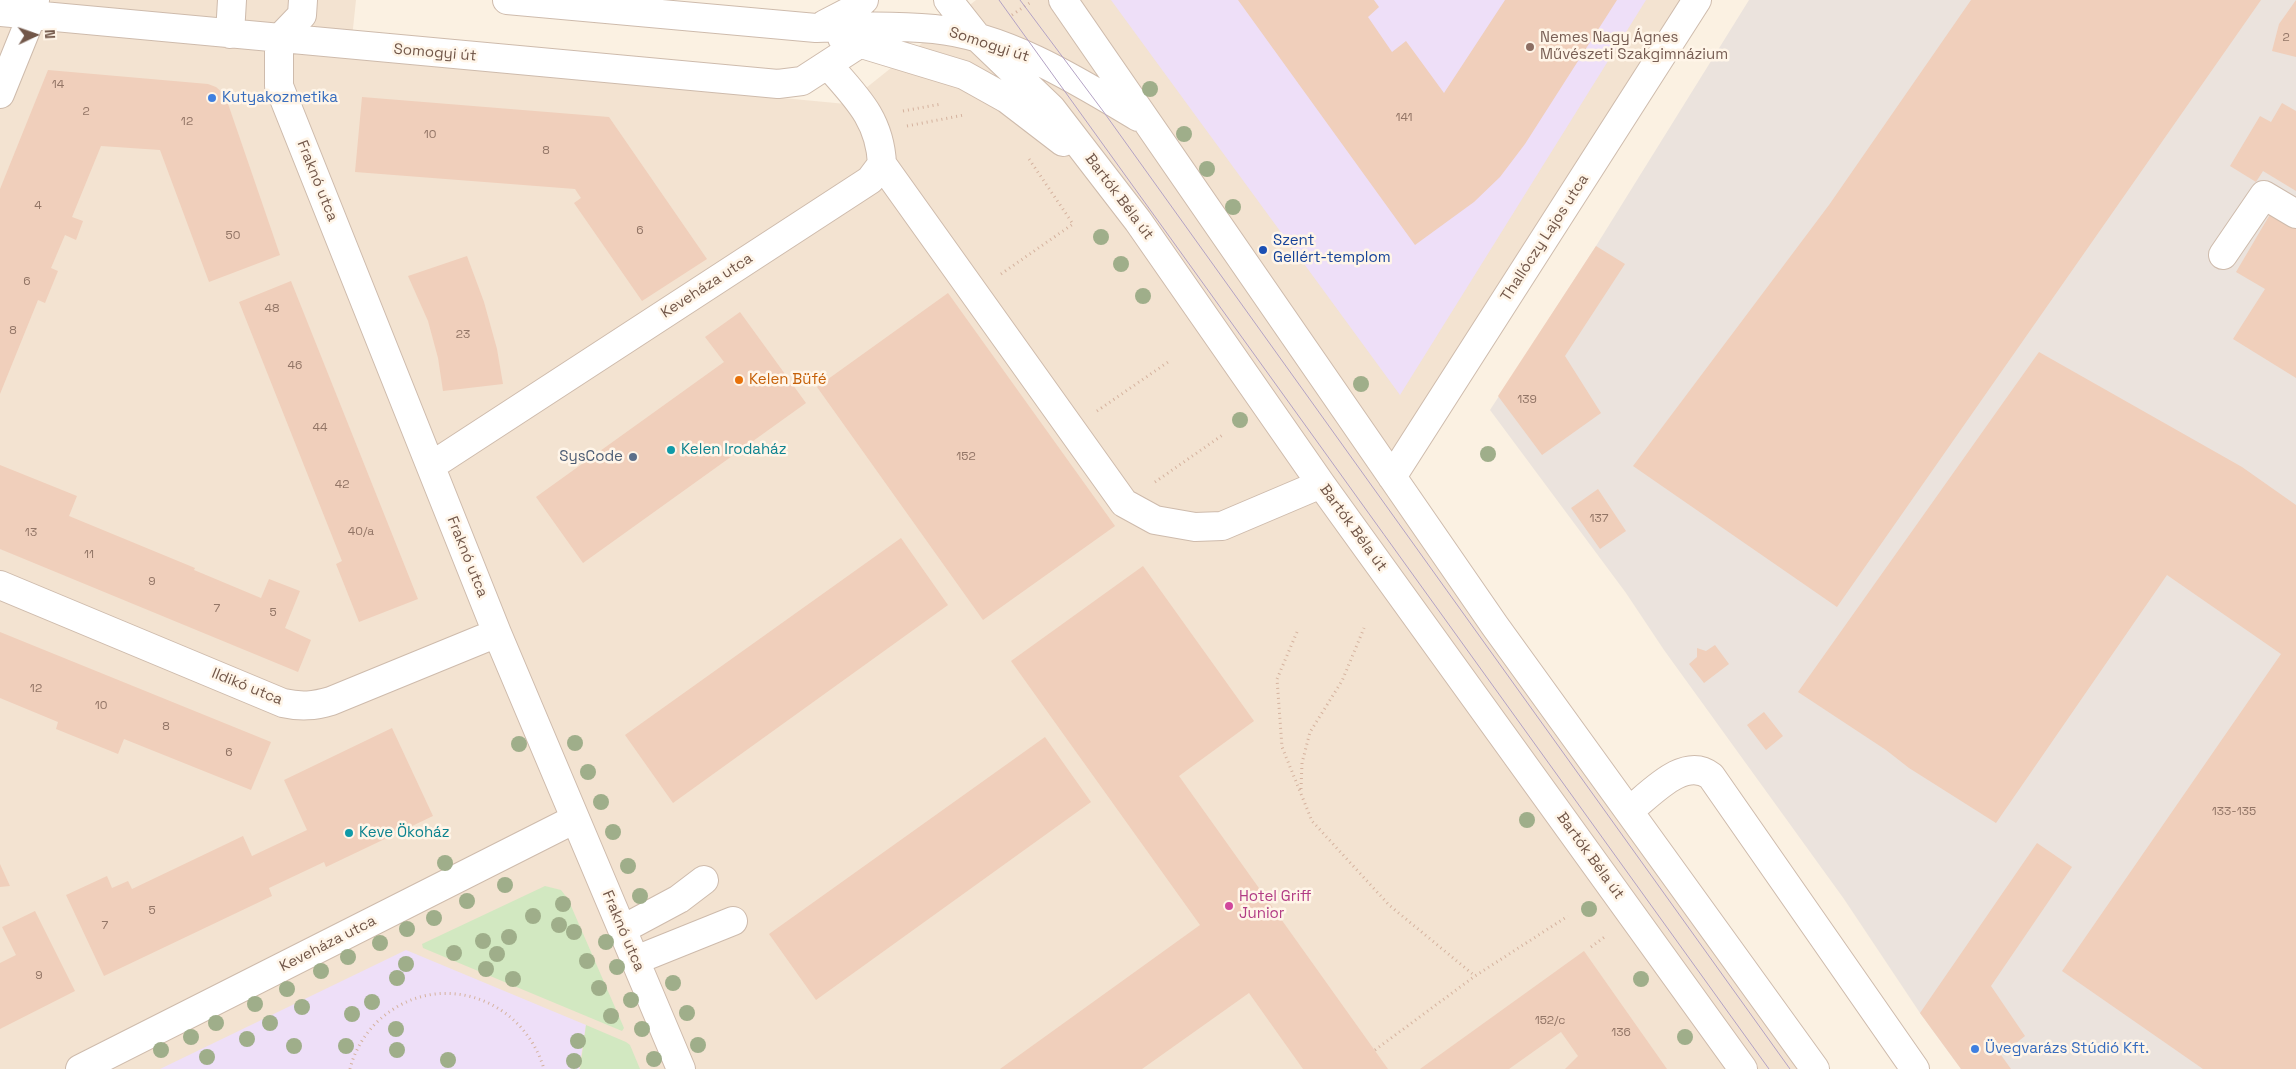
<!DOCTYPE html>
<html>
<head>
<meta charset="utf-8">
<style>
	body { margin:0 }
	#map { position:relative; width:2296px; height:1069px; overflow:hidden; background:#fbf1e2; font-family:"Space Grotesk",sans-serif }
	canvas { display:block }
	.north { position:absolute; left:10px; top:10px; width:50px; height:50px; -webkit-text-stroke:4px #fff5e8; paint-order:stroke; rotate:87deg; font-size:14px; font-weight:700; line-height:20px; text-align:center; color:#725749 }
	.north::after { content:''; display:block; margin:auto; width:18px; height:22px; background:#725749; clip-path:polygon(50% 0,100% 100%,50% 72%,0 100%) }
</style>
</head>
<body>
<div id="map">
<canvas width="2296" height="1069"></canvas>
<div class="north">N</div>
</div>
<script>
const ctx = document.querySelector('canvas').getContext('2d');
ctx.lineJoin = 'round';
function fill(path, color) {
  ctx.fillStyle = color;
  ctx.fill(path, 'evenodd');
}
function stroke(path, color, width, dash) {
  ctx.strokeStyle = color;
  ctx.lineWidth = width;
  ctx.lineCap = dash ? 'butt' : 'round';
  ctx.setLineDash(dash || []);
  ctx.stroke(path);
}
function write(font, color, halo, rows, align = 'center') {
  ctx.font = font + ' "Space Grotesk",sans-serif';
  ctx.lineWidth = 5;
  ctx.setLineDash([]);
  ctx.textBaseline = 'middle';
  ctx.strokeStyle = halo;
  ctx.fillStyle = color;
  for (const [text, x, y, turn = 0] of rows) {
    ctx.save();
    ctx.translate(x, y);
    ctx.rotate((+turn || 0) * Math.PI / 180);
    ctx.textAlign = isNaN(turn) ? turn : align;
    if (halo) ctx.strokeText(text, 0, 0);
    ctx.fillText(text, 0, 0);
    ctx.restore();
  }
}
fill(new Path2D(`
	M0,0H356L350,57L846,104L976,0H1697L1392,477L1815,1069H0Z`), '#f3e3d1');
fill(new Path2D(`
	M1749,0H2296V1069H1961L1920,1013L1844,899L1664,650L1626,593L1490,410L1596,246Z`), '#ebe3dd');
fill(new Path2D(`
	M1111,0H1646L1400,395Z
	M406,950L586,1025L579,1069H160Z`), '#eedff8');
fill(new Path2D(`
	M545,886L561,890L568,899L624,1028L622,1031L423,948L422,944Z
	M586,1025L626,1042L630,1045L640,1069H580Z`), '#d2e8c1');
fill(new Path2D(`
	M1238,0H1374L1379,7L1368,17L1392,52L1406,41L1444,93L1505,0H1617L1525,144L1500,177L1474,202L1415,245Z
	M1971,0H2261L1837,607L1633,466L1829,205Z
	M2296,0V57L2272,51L2279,24Z
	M48,70L208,84L216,87L225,95L280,255L209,282L160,150L101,146L72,217L83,221L76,240L65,235L51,268L58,271L45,303L38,300L0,394V189Z
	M362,97L609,117L707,259L642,301L574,203L581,198L575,189L355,172Z
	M2282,103L2296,111V191L2263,171L2256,182L2230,166L2260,116L2271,122Z
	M2272,211L2296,226V378L2233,339L2265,289L2236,272Z
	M1596,246L1625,264L1565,356L1601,413L1542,455L1498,396Z
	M467,256L484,302L497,349L503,384L443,391L438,358L428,321L408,276Z
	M291,281L418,599L359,622L336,564L342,561L239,302Z
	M948,293L1115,526L983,620L817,387Z
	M740,312L806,403L583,563L536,497L724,362L705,337Z
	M2039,352L2242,467L2296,505V1069H2203L2062,971L2281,654L2167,575L1996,823L1909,768L1886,750L1798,692Z
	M0,465L77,496L69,516L195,568L194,570L261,598L269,579L300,591L285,628L311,640L298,672L0,549Z
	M1598,489L1626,531L1600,549L1571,508Z
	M901,538L948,605L673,803L625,735Z
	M1143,566L1254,721L1179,776L1388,1069H1303L1249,993L1142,1069H1000L1200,925L1011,661Z
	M0,632L271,742L251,790L124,739L118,754L56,729L58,722L0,698Z
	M1715,645L1729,664L1704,683L1689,664L1697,657V648L1706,651Z
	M1764,712L1783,736L1766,750L1747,725Z
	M392,728L433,816L326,867L324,862L269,888L272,896L104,976L66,895L107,876L112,888L128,881L132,889L243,836L252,856L307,830L284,780Z
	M1045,737L1091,802L816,1000L769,934Z
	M2037,843L2072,867L1991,986L2025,1036L2001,1055L2011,1069H1961L1920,1013Z
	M0,864L10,886L0,887Z
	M35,911L75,991L0,1029V963L16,955L2,927Z
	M1584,951L1667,1069H1565L1578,1056L1561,1032L1509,1069H1420Z`), '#f0cfbb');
const minor = new Path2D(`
	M303,0L302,15L279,39V86L497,633L681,1069
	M507,0L816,28C856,26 895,25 934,29C1006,36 1078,81 1138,117
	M948,0L978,38L1051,108L1138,221L1321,484L1743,1069
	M1063,0L1495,626L1815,1069
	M0,12L778,84L802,81L859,44
	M825,24L852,10L864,0
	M230,34L232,0
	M842,38L964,75L1007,99L1063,142
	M0,94L32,15L35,0
	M882,164L1124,503L1155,520L1195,527L1222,526L1321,484
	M2223,255L2264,195L2296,214
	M431,466L870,180L882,164C880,119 856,97 828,65
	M1392,477L1697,0
	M0,585L283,703C301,707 314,706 331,701L497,633
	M1629,811C1650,795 1684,755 1711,776L1915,1069
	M623,929L679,899L704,880
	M636,960L733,921
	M80,1069L575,819`);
stroke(minor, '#cebbac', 30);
stroke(new Path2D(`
	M1012,15L1031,2
	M903,111L941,104
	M907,126L964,115
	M1001,274L1073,224L1029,159
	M1097,411L1171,360
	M1155,482L1224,434
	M1297,632L1277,679L1282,747L1312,821L1389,905L1475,976
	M1301,789L1302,763L1310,732L1342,681L1364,628
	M1591,947L1606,936
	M1375,1050L1475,976L1568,916
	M350,1069C354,1052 364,1035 376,1023C433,967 522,995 544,1069`), '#d5b29e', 3, [1, 4]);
stroke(minor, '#fff', 28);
stroke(new Path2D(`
	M999,0L1769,1069
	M1020,0L1103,111L1790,1069`), '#b3a2c4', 1);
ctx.fillStyle = '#9fae8a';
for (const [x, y] of [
	[1150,89],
	[1184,134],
	[1207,169],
	[1233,207],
	[1101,237],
	[1121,264],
	[1143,296],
	[1361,384],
	[1240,420],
	[1488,454],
	[575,743],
	[519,744],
	[588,772],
	[601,802],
	[1527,820],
	[613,832],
	[445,863],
	[628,866],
	[505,885],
	[640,896],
	[467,901],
	[563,904],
	[1589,909],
	[533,916],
	[434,918],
	[559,925],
	[407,929],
	[574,932],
	[509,937],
	[483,941],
	[606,942],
	[380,943],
	[454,953],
	[497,954],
	[348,957],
	[587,961],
	[406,964],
	[617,967],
	[486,969],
	[321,971],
	[397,978],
	[513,979],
	[1641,979],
	[673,983],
	[599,988],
	[287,989],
	[631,1000],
	[372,1002],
	[255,1004],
	[302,1007],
	[687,1013],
	[352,1014],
	[611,1016],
	[216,1023],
	[270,1023],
	[396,1029],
	[642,1029],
	[191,1037],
	[1685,1037],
	[247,1039],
	[578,1041],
	[698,1045],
	[294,1046],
	[346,1046],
	[161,1050],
	[397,1050],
	[207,1057],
	[654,1059],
	[448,1060],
	[574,1061]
]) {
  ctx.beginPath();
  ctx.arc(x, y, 8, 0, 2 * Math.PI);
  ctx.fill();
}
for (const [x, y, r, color] of [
	[1530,47,5,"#8d6e63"],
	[212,98,5,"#3f7fe0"],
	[1263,250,5,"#1a4fb4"],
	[739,380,5,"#e8710a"],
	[671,450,5,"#0f9aa8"],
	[633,457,5,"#5c6f8a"],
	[349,833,5,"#0f9aa8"],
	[1229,906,5,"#d1479c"],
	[1975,1049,5,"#3f7fe0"]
]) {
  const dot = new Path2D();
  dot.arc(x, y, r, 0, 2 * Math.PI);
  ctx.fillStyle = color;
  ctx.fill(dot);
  stroke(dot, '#fff5e8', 2);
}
write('12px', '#927566', null, [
	["2",2286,38],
	["14",58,85],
	["2",86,112],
	["141",1404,118],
	["12",187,122],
	["10",430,135],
	["8",546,151],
	["4",38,206],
	["6",640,231],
	["50",233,236],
	["6",27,282],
	["48",272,309],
	["8",13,331],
	["23",463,335],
	["46",295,366],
	["139",1527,400],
	["44",320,428],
	["152",966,457],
	["42",342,485],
	["137",1599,519],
	["40/a",361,532],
	["13",31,533],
	["11",89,555],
	["9",152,582],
	["7",217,609],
	["5",273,613],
	["12",36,689],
	["10",101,706],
	["8",166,727],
	["6",229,753],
	["133-135",2234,812],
	["5",152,911],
	["7",105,926],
	["9",39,976],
	["152/c",1550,1021],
	["136",1621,1033]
]);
write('15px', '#785e54', '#fff5e8', [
	["Nemes Nagy Ágnes",1540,38],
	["Művészeti Szakgimnázium",1540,55]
], 'left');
write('15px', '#725749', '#fff5e8', [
	["Somogyi út",989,45,18],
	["Somogyi út",435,53,5],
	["Fraknó utca",317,181,68],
	["Bartók Béla út",1119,197,53],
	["Thallóczy Lajos utca",1545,238,-57],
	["Keveháza utca",707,286,-33],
	["Bartók Béla út",1353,528,54],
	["Fraknó utca",467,557,68],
	["Ildikó utca",247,687,22],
	["Bartók Béla út",1590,856,54],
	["Fraknó utca",623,931,67],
	["Keveháza utca",328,944,-27]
]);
write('15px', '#366cbe', '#fff5e8', [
	["Kutyakozmetika",222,98],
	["Üvegvarázs Stúdió Kft.",1985,1049]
], 'left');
write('15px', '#164399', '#fff5e8', [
	["Szent",1273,241],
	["Gellért-templom",1273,258]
], 'left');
write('15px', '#c56008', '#fff5e8', [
	["Kelen Büfé",749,380]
], 'left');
write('15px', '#0d838f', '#fff5e8', [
	["Kelen Irodaház",681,450],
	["Keve Ökoház",359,833]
], 'left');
write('15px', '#4e5e75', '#fff5e8', [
	["SysCode",623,457]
], 'right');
write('15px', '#b23c85', '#fff5e8', [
	["Hotel Griff",1239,897],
	["Junior",1239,914]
], 'left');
</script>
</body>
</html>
